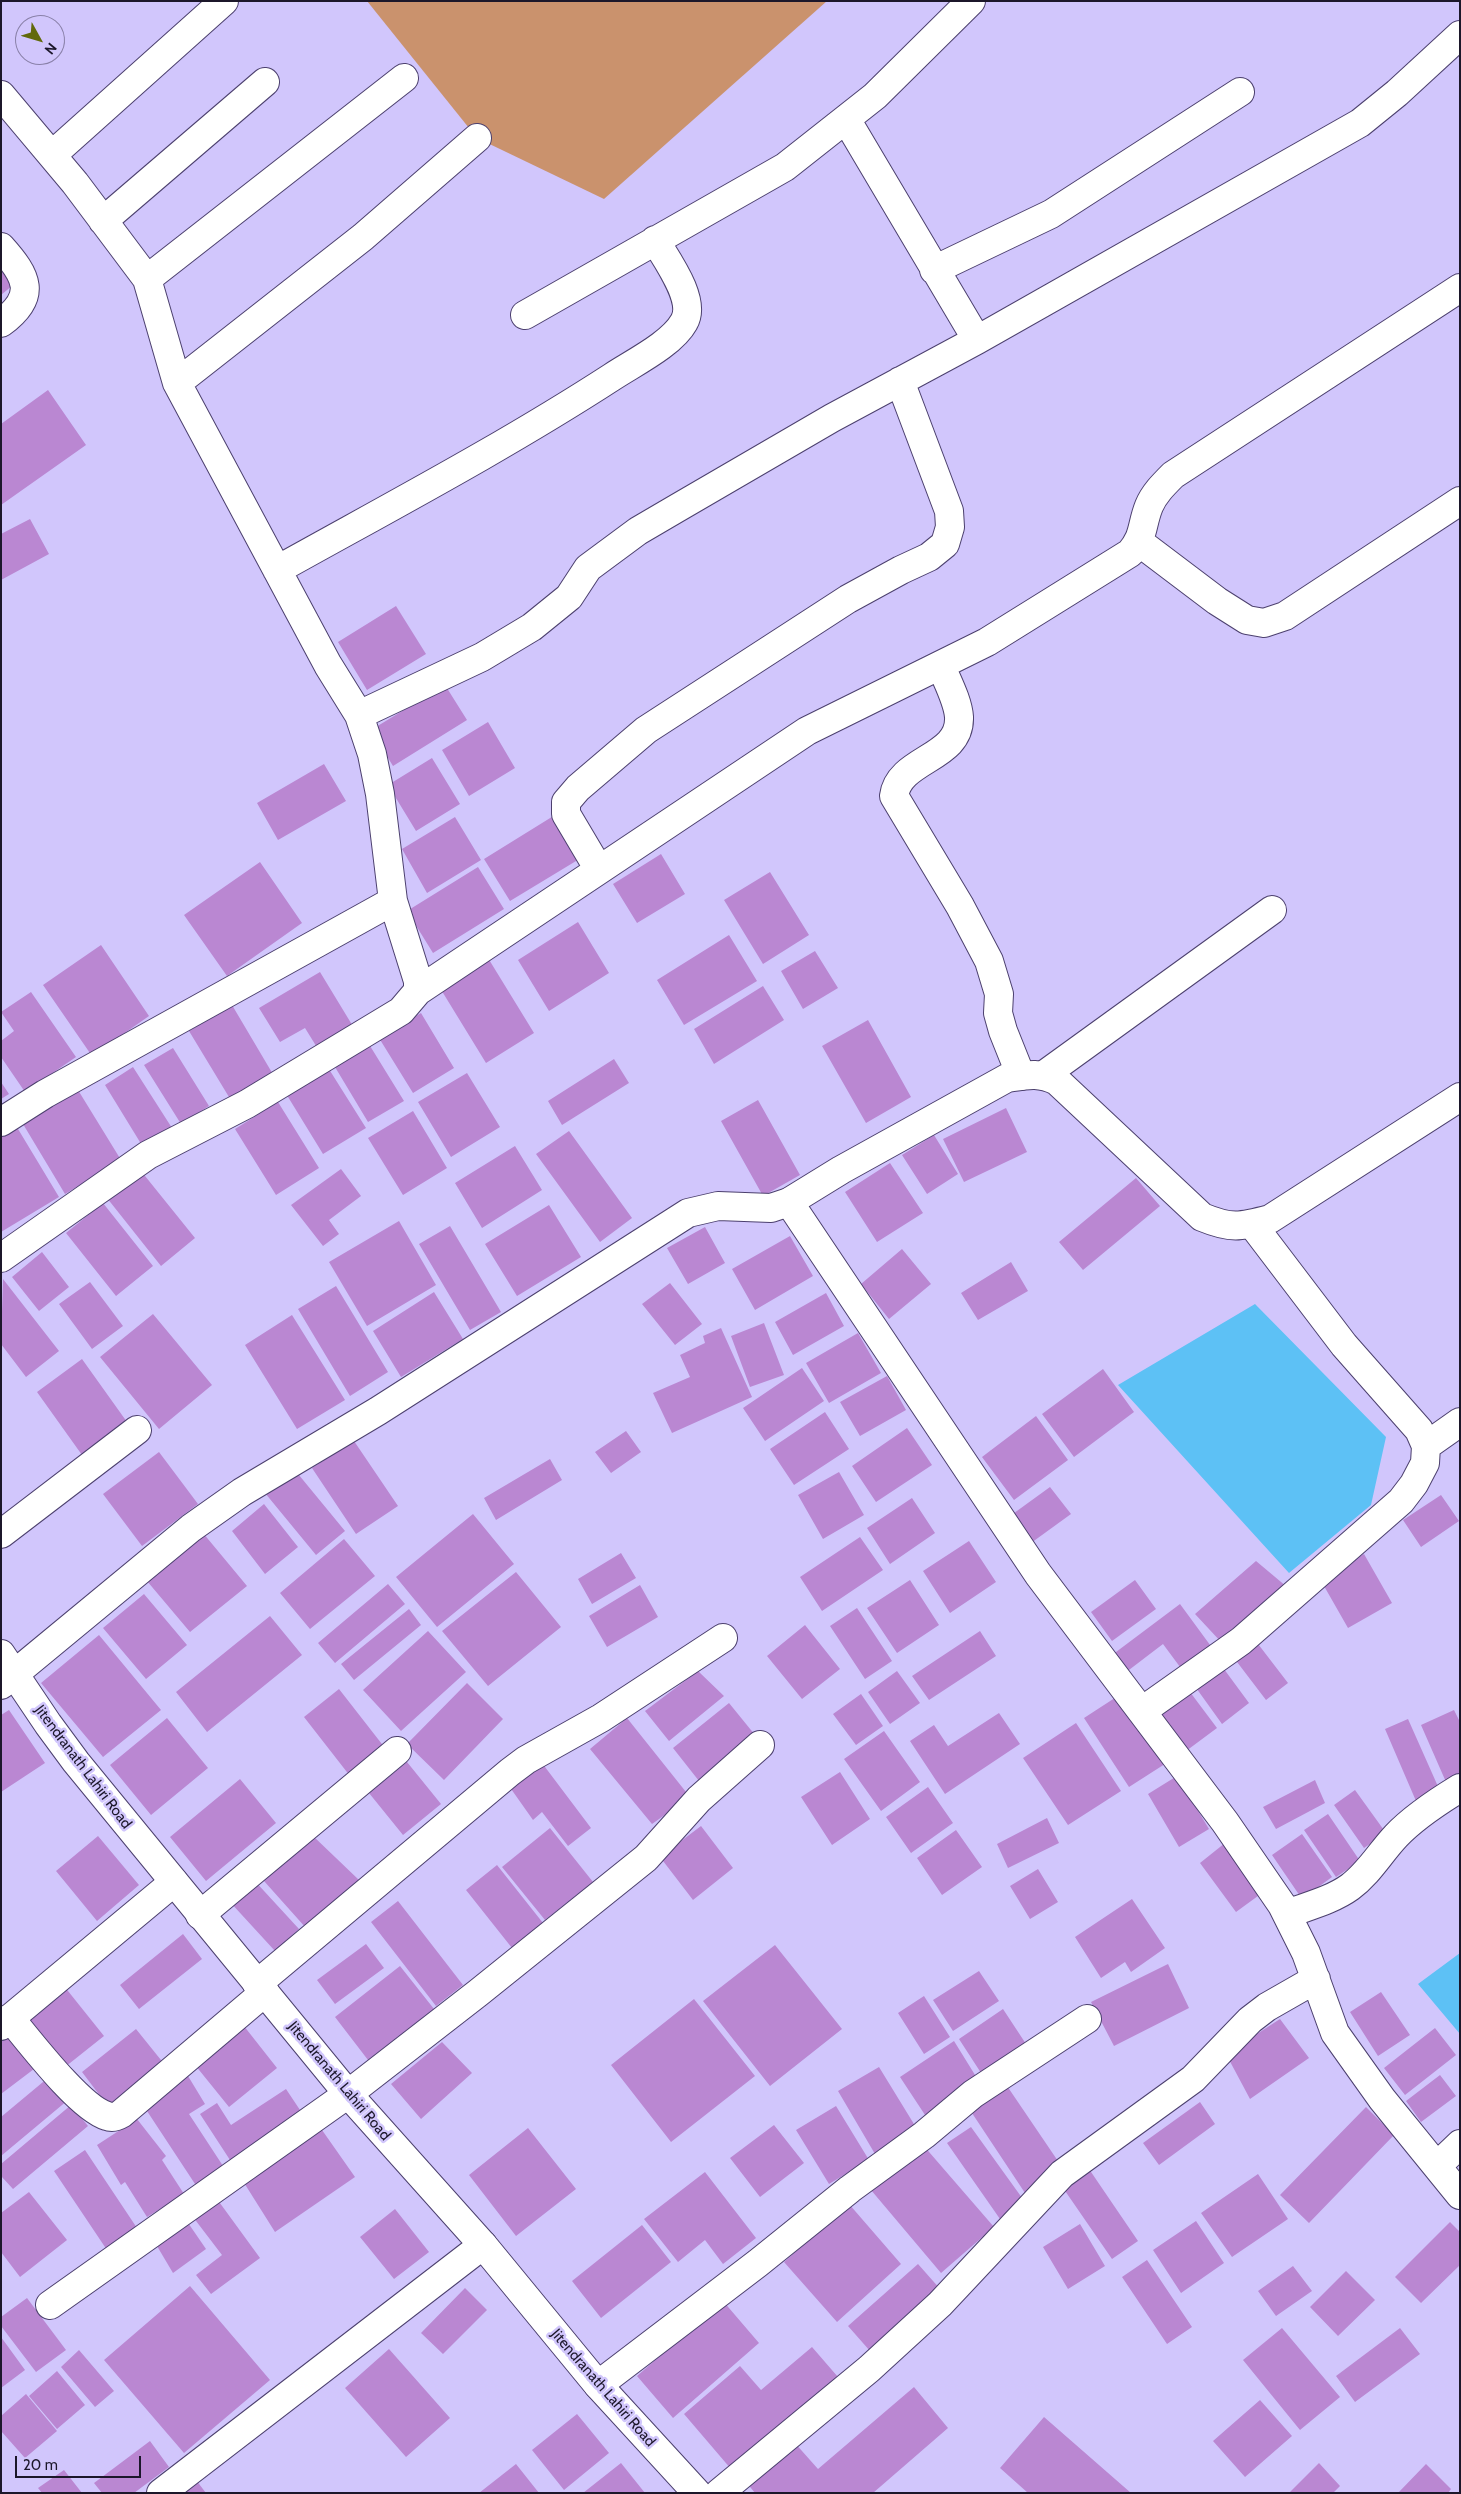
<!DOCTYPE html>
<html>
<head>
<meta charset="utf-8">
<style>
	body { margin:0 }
	#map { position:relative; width:1461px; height:2494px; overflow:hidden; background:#d1c6fc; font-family:Cabin,sans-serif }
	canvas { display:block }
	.frame { position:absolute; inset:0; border:2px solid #1c172a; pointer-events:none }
	.north { position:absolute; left:15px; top:15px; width:50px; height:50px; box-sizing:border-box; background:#d1c6fc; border:1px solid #8980a8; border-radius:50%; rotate:129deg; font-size:14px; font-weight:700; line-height:20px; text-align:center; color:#1c172a }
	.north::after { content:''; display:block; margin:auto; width:18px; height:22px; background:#62690b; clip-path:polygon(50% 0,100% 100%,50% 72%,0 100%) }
	.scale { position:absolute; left:15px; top:2456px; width:126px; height:22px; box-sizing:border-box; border:2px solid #1c172a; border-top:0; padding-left:6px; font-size:15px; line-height:18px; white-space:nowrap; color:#1c172a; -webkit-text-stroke:4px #d1c6fc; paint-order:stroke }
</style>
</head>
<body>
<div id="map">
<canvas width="1461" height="2494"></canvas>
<div class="frame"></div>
<div class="north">N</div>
<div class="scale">20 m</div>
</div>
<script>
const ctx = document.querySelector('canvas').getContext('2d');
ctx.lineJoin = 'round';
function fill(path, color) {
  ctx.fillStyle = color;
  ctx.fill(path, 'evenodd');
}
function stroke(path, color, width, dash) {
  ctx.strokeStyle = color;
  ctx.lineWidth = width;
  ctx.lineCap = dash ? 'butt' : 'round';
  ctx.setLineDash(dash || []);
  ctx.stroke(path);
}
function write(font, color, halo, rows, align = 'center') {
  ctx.font = font + ' Cabin,sans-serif';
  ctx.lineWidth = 5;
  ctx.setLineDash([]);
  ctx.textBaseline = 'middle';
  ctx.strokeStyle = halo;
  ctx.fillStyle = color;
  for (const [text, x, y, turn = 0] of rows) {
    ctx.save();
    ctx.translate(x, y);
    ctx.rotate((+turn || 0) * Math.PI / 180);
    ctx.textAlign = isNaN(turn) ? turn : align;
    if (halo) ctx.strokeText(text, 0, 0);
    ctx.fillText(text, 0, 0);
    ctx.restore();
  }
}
fill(new Path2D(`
	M367,1H827L604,199L477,138Z`), '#ca926d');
fill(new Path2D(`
	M1255,1304L1386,1437L1371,1505L1289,1573L1118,1385Z
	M1460,1953V2034L1418,1984Z`), '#5dc1f5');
fill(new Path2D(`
	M1,249L24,276L1,295Z
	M48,390L86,445L1,505V424Z
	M30,519L49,554L1,580V534Z
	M396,606L426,654L367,690L338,642Z
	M445,685L467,720L393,766L371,730Z
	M488,722L515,768L469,796L442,750Z
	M432,758L460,804L416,831L388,785Z
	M324,764L346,801L278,840L257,803Z
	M555,815L581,858L510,901L484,859Z
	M455,817L481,860L427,893L402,849Z
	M661,854L685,894L637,923L613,884Z
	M260,862L302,923L227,976L184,915Z
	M478,867L504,909L433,953L407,911Z
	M770,872L809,935L763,964L724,900Z
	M578,922L609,973L549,1011L518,960Z
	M729,935L757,981L684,1025L657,980Z
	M101,945L149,1016L92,1056L43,985Z
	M815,951L838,988L803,1009L781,971Z
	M488,958L534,1033L486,1063L440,988Z
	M320,972L354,1028L318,1049L305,1028L280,1042L259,1008Z
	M763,986L784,1020L714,1064L694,1029Z
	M31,992L76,1057L25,1092L1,1057V1041L14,1031L1,1012Z
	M232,1005L274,1076L232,1102L189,1031Z
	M421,1013L454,1068L413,1093L379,1038Z
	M868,1020L911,1097L866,1123L822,1046Z
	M367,1041L404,1101L368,1122L332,1062Z
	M173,1048L209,1106L181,1124L144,1065Z
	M614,1059L629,1083L562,1125L548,1101Z
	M327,1066L366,1128L323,1154L285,1092Z
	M133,1067L172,1128L143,1147L105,1085Z
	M467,1073L500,1127L451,1157L418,1102Z
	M1,1082L9,1094L1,1099Z
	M78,1090L121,1160L65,1194L23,1124Z
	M758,1100L800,1175L763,1196L721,1121Z
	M278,1102L319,1168L276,1195L235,1129Z
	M1006,1108L1027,1152L964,1182L943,1139Z
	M413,1111L447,1168L403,1195L368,1138Z
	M15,1124L59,1197L1,1232V1133Z
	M569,1131L632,1218L600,1242L536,1154Z
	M934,1135L958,1174L927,1194L902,1155Z
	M515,1146L542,1190L482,1228L455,1183Z
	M890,1163L923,1213L877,1242L845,1192Z
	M341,1169L361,1196L329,1220L339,1234L323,1246L291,1205Z
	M141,1171L195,1238L161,1266L107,1198Z
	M1136,1178L1160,1206L1083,1270L1059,1242Z
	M103,1203L153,1266L116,1296L66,1233Z
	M549,1205L581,1257L517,1296L485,1244Z
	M399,1221L436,1285L367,1326L329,1262Z
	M450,1226L501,1312L470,1330L419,1244Z
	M705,1227L725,1263L688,1284L667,1248Z
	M790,1236L813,1276L755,1310L732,1269Z
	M902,1249L931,1284L889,1319L861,1284Z
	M42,1252L69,1287L39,1311L12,1277Z
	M1011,1262L1028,1291L978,1320L961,1293Z
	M3,1279L59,1351L26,1377L1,1344Z
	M90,1282L123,1326L92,1349L59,1304Z
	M670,1283L702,1324L675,1345L642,1304Z
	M336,1286L388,1372L350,1396L298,1309Z
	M434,1292L463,1339L401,1377L373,1331Z
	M826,1293L844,1326L793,1355L775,1322Z
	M153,1314L212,1385L159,1429L100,1357Z
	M292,1315L345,1400L297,1429L245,1345Z
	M764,1323L784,1375L750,1387L731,1336Z
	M721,1328L752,1397L672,1433L653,1393L690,1377L680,1355L705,1343L703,1336Z
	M858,1333L881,1373L829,1403L806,1363Z
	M82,1359L127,1422L82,1455L37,1392Z
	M802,1368L824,1401L765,1441L743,1408Z
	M1103,1369L1134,1412L1074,1457L1042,1414Z
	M887,1376L906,1410L860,1436L840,1402Z
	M825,1412L849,1449L794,1485L770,1449Z
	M1036,1416L1068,1460L1014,1500L982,1457Z
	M907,1428L932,1465L876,1502L852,1466Z
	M626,1431L641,1452L611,1473L595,1452Z
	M354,1441L398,1506L356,1534L312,1468Z
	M159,1452L198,1504L142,1546L103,1494Z
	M550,1459L562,1480L496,1520L484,1498Z
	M294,1469L345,1531L316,1555L265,1493Z
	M839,1472L864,1515L823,1539L798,1495Z
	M1050,1487L1071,1514L1031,1543L1010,1516Z
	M1441,1495L1459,1521L1421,1547L1403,1520Z
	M912,1498L935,1533L890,1564L867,1528Z
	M264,1504L298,1547L265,1574L232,1531Z
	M473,1514L514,1564L437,1627L396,1577Z
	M203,1533L247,1586L190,1632L147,1581Z
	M860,1537L883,1570L822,1611L800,1577Z
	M344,1539L375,1576L310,1629L280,1593Z
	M969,1541L996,1582L950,1613L923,1571Z
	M621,1553L636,1578L592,1604L578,1579Z
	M1364,1554L1392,1603L1348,1628L1320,1579Z
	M1256,1561L1287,1587L1222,1643L1195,1614Z
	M516,1572L561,1627L488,1686L442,1631Z
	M910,1580L939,1625L897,1653L867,1608Z
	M1135,1580L1156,1609L1112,1641L1091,1612Z
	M388,1584L405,1604L335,1663L318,1643Z
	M640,1585L658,1617L607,1647L589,1616Z
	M144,1594L187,1645L146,1679L103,1628Z
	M1180,1604L1213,1649L1183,1671L1163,1644L1125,1673L1112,1655Z
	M857,1608L892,1661L865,1679L830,1626Z
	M409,1609L421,1625L354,1680L341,1664Z
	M270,1616L302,1655L207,1732L176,1692Z
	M805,1625L840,1669L802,1699L767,1656Z
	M428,1631L466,1672L401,1731L363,1690Z
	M980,1631L996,1656L929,1700L912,1676Z
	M99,1635L161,1710L103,1757L41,1683Z
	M1255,1640L1288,1683L1266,1700L1234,1658Z
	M1221,1665L1249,1703L1222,1724L1194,1685Z
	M698,1671L724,1696L669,1741L645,1711Z
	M897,1671L920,1703L890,1724L868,1692Z
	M467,1683L503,1719L444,1780L407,1744Z
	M1187,1688L1217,1728L1182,1754L1152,1714Z
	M339,1689L385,1748L350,1776L304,1717Z
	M1124,1692L1168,1762L1129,1787L1084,1718Z
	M861,1694L883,1726L856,1745L833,1714Z
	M729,1703L755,1735L699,1781L673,1748Z
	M9,1710L45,1763L1,1792V1715Z
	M1454,1710L1460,1722V1776L1446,1782L1421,1725Z
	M999,1713L1020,1744L945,1794L910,1741L934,1725L948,1746Z
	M167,1718L208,1768L151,1815L110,1765Z
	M627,1718L690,1797L652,1824L590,1749Z
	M1408,1719L1440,1791L1416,1801L1385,1729Z
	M1076,1723L1121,1791L1068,1825L1023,1758Z
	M884,1731L920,1782L881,1811L844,1759Z
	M407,1762L441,1804L403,1835L369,1793Z
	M542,1763L591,1828L568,1846L542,1812L533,1820L509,1786Z
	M840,1772L870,1819L832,1845L801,1797Z
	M1177,1776L1209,1829L1179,1847L1148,1794Z
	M240,1779L276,1823L206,1881L170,1837Z
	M1315,1780L1325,1803L1276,1829L1263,1807Z
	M928,1787L953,1823L911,1853L886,1817Z
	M1355,1790L1386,1833L1364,1848L1334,1805Z
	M1328,1814L1360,1861L1336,1877L1304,1830Z
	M1047,1818L1059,1843L1008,1868L997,1844Z
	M701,1826L733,1868L693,1900L660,1857Z
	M550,1828L593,1882L545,1920L502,1867Z
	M956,1830L982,1867L942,1895L917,1858Z
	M1302,1834L1332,1877L1302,1899L1272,1855Z
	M312,1835L359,1880L306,1928L264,1881Z
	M98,1836L139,1885L97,1921L56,1871Z
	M1225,1843L1262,1893L1236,1912L1200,1863Z
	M497,1865L543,1923L512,1948L466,1890Z
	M1038,1869L1058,1902L1030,1919L1010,1886Z
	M253,1879L299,1929L275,1951L230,1902Z
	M1132,1899L1165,1948L1131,1972L1125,1962L1101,1978L1075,1937Z
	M398,1901L463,1985L436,2006L371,1922Z
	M183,1934L202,1959L139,2009L120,1985Z
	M366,1944L384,1968L335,2004L317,1980Z
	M775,1945L842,2029L770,2086L703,2001Z
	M1168,1964L1189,2008L1114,2046L1091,2002Z
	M400,1966L434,2009L368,2060L335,2017Z
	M979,1971L999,2001L953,2031L933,2000Z
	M60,1981L104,2036L65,2067L22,2011Z
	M1381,1992L1410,2035L1378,2056L1350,2012Z
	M924,1996L950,2037L924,2054L898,2013Z
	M694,1999L755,2076L671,2142L611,2065Z
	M1003,2009L1028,2047L983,2076L959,2039Z
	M1280,2019L1309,2058L1250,2099L1226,2054Z
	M240,2021L277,2068L229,2107L191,2060Z
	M1435,2028L1456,2055L1405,2095L1384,2068Z
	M3,2029L34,2069L1,2094V2031Z
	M136,2029L165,2065L110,2109L82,2072Z
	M954,2041L980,2083L927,2118L900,2077Z
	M442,2042L472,2073L421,2119L391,2084Z
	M879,2067L917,2129L875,2154L838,2091Z
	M1440,2075L1456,2096L1421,2122L1406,2101Z
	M188,2076L205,2104L189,2114L225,2169L197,2187L147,2111Z
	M49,2077L68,2100L1,2156V2117Z
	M1003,2080L1062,2167L1025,2193L966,2104Z
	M286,2089L302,2113L230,2160L200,2114L217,2103L231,2125Z
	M1200,2102L1215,2124L1159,2165L1143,2143Z
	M71,2105L88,2126L13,2189L1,2176V2164Z
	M836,2106L869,2160L829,2184L796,2130Z
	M1366,2107L1394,2135L1309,2223L1280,2195Z
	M137,2119L166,2156L162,2160L184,2194L147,2217L125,2182L121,2185L97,2145Z
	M774,2125L804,2163L760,2197L730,2158Z
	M971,2127L1025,2202L1000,2219L947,2143Z
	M528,2128L576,2189L516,2236L469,2175Z
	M322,2130L355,2177L275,2232L241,2178Z
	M923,2145L994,2227L941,2273L871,2190Z
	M85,2150L137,2228L107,2250L54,2171Z
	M1089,2169L1138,2241L1112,2259L1061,2185Z
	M705,2172L756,2238L723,2264L705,2240L678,2262L644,2219Z
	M1258,2174L1288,2219L1232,2257L1201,2213Z
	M29,2192L67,2240L20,2277L1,2252V2213Z
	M217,2199L260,2258L211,2294L196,2275L222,2255L193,2217Z
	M849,2204L901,2264L837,2322L784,2262Z
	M395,2209L429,2252L394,2279L360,2237Z
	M184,2217L206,2249L173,2273L154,2241Z
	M1196,2221L1224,2263L1181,2293L1153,2250Z
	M1450,2222L1460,2232V2265L1421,2303L1395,2277Z
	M1080,2224L1105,2266L1068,2289L1043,2247Z
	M642,2225L671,2262L601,2318L572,2281Z
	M1147,2260L1192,2327L1167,2344L1122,2277Z
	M918,2264L941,2290L870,2351L848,2326Z
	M1293,2266L1312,2291L1276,2316L1258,2291Z
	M1346,2271L1375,2300L1338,2336L1310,2307Z
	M190,2286L270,2380L184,2453L104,2360Z
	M465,2288L487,2310L443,2354L421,2333Z
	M27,2298L66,2350L36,2372L1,2326V2317Z
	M723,2301L759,2343L673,2418L637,2376Z
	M1282,2328L1340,2397L1300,2430L1243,2360Z
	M1400,2328L1420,2354L1355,2402L1336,2376Z
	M1,2337L25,2370L1,2388Z
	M812,2347L838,2377L731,2469L684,2414L740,2366L761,2390Z
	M389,2349L450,2418L406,2457L345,2388Z
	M79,2350L114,2391L95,2407L61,2367Z
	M57,2371L85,2405L57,2429L29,2396Z
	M914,2387L948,2428L873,2493H755L746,2482L794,2442L818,2469Z
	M26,2394L57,2431L25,2458L1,2431V2416Z
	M1260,2400L1292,2436L1245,2477L1213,2441Z
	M577,2414L609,2453L564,2490L532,2450Z
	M1044,2417L1131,2493H1028L1000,2468Z
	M150,2441L169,2467L134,2493H102L94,2483Z
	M621,2463L645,2493H583Z
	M1319,2463L1340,2486L1333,2493H1289Z
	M516,2464L539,2493H479Z
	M1426,2464L1451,2489L1448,2493H1398Z
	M64,2470L82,2493H42L38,2488Z
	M196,2480L206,2493H179Z`), '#ba87d2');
const minor = new Path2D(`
	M1,95L75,183L147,279L177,383L328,665L359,715L372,754L380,794L393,901L418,981V991L401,1011L247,1104L148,1155L1,1258
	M846,119L977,340
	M52,155L224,1
	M103,221L265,82
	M1,247C27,276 38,296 1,323
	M934,270L1051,214L1240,92
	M147,279L404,78
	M525,315L785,167L875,96L971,1
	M177,383L363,237L477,138
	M1139,542L1217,601L1247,620L1264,623L1285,616L1460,501
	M277,570C390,507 504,447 612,377C633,363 672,344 684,322C697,300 666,259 655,240
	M941,666C947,681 958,701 959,717C961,759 899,758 894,796L960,906L989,961L999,994L998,1013L1003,1031L1021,1076
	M359,715L482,657L532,627L569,597L588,568L638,531L679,507L832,418L977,340L1360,123L1397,93L1460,35
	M598,868L566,814V802L578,788L646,730L848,599L901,570L929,557L945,544L950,527L949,511L900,381
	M418,991L807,731L987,642L1130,553C1145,535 1141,526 1149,506C1154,494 1163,485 1173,475L1460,288
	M1044,1075L1272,910
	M1,1122L45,1094L393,901
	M789,1202L1038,1574L1225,1822L1282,1905L1306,1953L1335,2033L1382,2099L1460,2195
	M1426,1446L1460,1422
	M1,1534L137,1430
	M1142,1711L1241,1641L1401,1501L1414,1484L1425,1463L1426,1446L1419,1430L1344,1345L1252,1224
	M1287,1914C1308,1906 1332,1900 1350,1887C1369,1873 1380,1853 1396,1836C1414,1817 1437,1802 1460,1788
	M200,1915L397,1751
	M257,1984L510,1772L526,1760L601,1718L723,1638
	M10,2018C30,2042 80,2108 107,2116C112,2118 116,2117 121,2114L265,1992
	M1,2026L174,1882
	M1437,2166L1460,2144
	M50,2305L348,2094L478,1993L646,1858L699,1799L760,1745
	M598,2385L758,2263L850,2189L924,2135L973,2094L1087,2019
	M161,2493L483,2245
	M719,2493L869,2369L940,2304L1062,2174L1193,2079L1250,2020L1267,2007L1316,1979`);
const tertiary = new Path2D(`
	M1,1654L48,1724L76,1762L348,2094L483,2245L598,2385L697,2493
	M1,1685L191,1528L242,1492L378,1411L688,1213L718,1206L771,1208L789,1202L841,1170L1007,1078C1027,1075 1039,1072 1057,1081L1202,1217C1231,1229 1240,1227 1270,1219L1460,1097`);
stroke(minor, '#4c406e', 30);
stroke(tertiary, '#4c406e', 30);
stroke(minor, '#fff', 28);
stroke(tertiary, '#fff', 28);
write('15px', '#1c172a', '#d1c6fc', [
	["Jitendranath Lahiri Road",83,1767,53],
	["Jitendranath Lahiri Road",339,2081,50],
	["Jitendranath Lahiri Road",603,2388,49]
]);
</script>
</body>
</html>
